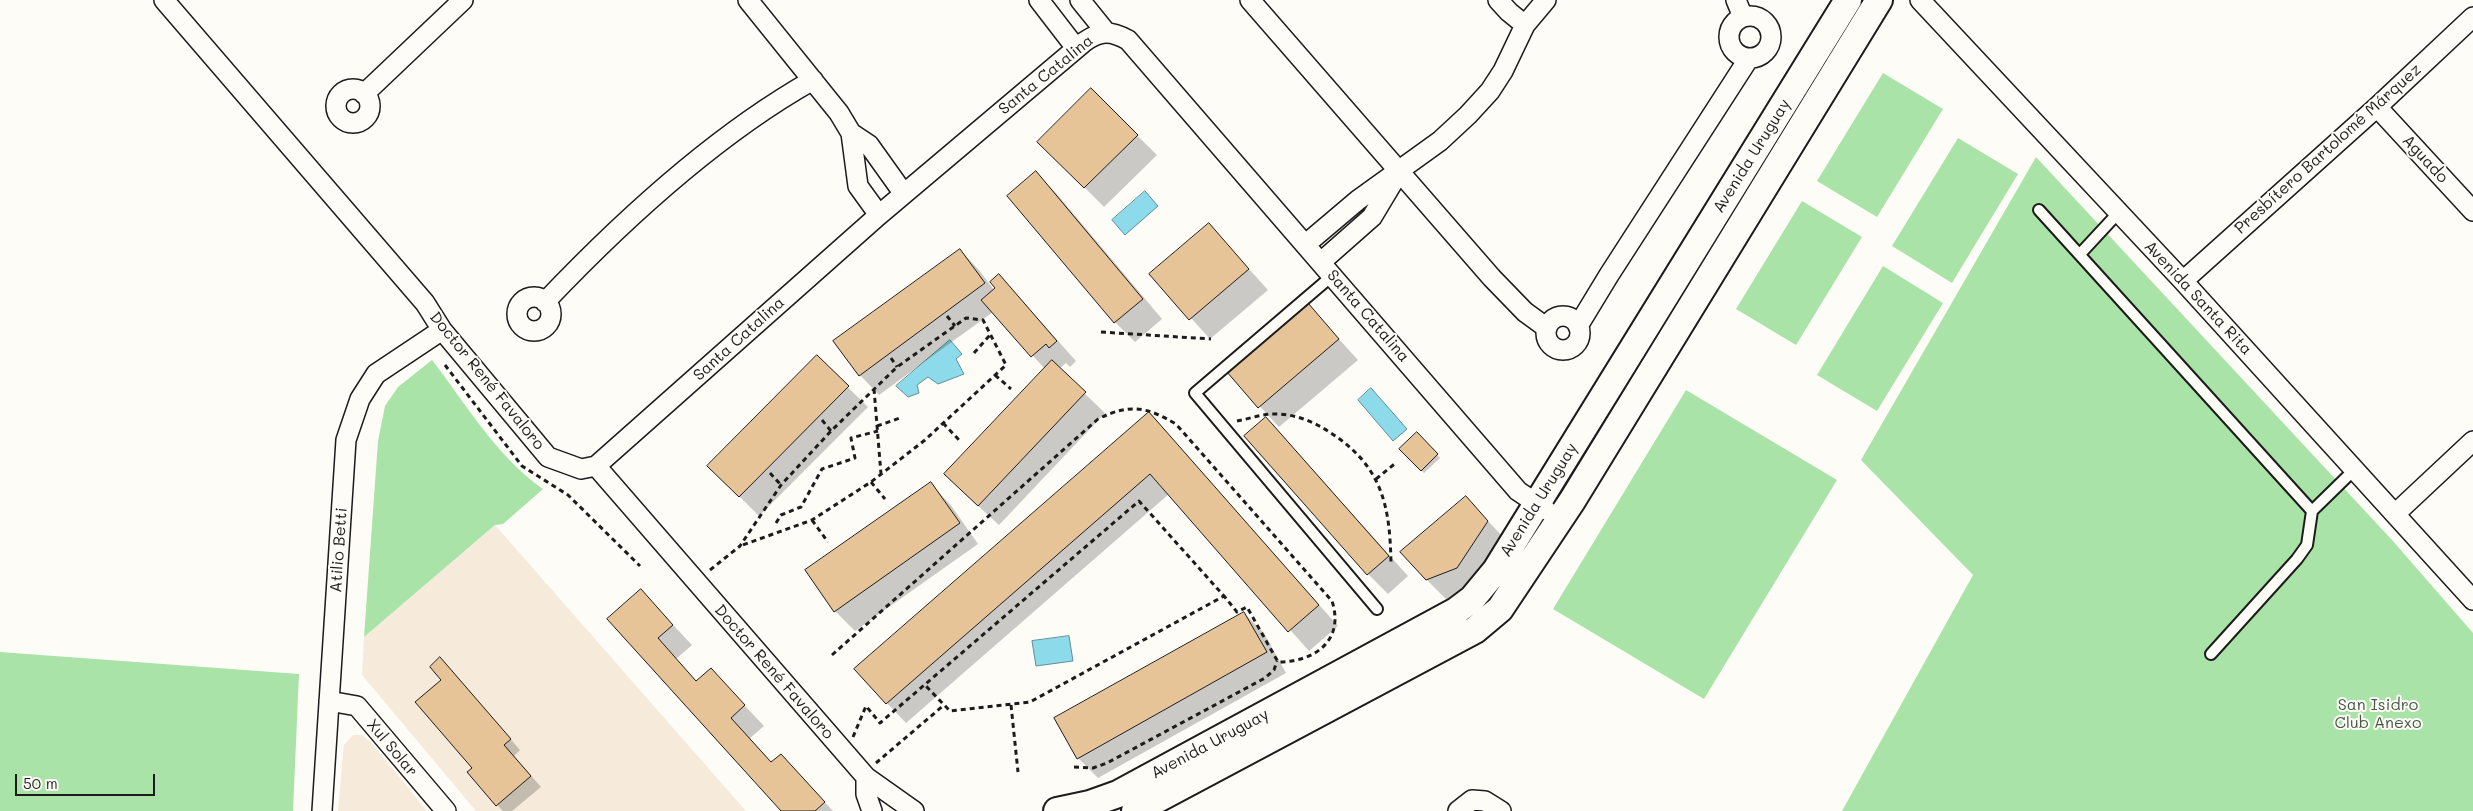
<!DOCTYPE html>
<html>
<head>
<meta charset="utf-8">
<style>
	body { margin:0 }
	#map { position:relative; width:2473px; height:811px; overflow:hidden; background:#fdfcf7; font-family:Mali,sans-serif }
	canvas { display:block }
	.scale { position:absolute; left:15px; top:774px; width:140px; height:22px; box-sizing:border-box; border:2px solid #1c1c1c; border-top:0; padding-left:6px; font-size:15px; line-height:18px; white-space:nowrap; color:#1c1c1c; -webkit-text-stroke:4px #fdfcf7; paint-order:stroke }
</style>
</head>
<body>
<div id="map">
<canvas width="2473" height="811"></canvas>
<div class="scale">50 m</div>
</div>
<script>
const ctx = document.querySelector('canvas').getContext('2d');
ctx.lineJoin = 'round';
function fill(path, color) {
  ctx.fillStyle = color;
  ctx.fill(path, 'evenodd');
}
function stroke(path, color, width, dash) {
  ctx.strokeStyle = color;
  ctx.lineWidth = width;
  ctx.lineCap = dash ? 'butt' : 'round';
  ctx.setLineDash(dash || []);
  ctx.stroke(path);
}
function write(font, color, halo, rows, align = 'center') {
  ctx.font = font + ' Mali,sans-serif';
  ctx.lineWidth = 4;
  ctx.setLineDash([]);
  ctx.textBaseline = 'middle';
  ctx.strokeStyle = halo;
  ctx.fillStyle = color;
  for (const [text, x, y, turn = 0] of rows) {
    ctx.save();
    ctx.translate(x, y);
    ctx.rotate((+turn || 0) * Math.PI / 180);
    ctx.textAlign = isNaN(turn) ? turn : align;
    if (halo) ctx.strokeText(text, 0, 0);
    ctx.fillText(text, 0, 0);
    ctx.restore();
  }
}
fill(new Path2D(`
	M495,525L746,811H476L362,675L364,637Z
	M353,735H362L371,742L427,811H338L343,753L344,745Z`), '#f6ebda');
fill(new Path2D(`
	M1883,73L1943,109L1877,217L1817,181Z
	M1958,138L2018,174L1952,283L1892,246Z
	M2036,157L2392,540L2473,633V811H1842L1973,575L1861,460Z
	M1802,201L1862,237L1796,345L1736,309Z
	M1883,266L1943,303L1877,411L1817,375Z
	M432,360C466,404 497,457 543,489L503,524L495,525L364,637L378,441L385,406L398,387Z
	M1686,390L1837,480L1704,699L1553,609Z
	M0,652L299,674L293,811H0Z`), '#aae3a7');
const water = new Path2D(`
	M1145,191L1158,206L1125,235L1112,220Z
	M950,340L962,354L956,359L964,374L938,384L928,377L917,385L919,393L908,397L896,386Z
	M1371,388L1407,429L1393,441L1358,400Z
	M1069,636L1073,661L1036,666L1032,641Z`);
fill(water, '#8cdaea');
stroke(water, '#5f8e98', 1);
fill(new Path2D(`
	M1091,90L1157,155L1104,207L1039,142Z
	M1036,173L1056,193L1162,319L1135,342L1115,322L1009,196Z
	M1209,225L1268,290L1210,339L1151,274Z
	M960,250L979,270L994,290L999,276L1018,296L1076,361L1070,367L1066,363L1059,369L1105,413L999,525L965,494L1045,369L993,312L879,395L860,375Z
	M1308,305L1358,360L1279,427L1228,372Z
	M817,357L868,407L759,516L709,466Z
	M1149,414L1338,626L1309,651L1169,494L906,723L887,703Z
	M1266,418L1408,576L1388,594L1368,574Z
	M1417,433L1440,458L1424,473L1401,449Z
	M930,484L950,504L978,544L855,631L835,611Z
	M1466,498L1507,541L1477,588L1446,599L1426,579Z
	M641,591L692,645L676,659L697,682L711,670L764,726L750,738L772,763L781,755L833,811H782L609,619Z
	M1244,613L1264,633L1286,673L1098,778L1078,758Z
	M451,670L520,750L514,756L541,787L512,811H503L497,805L474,768L443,680Z`), '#0003');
const building = new Path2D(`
	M1091,88L1138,135L1084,188L1037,142Z
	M1036,171L1143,299L1114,323L1007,196Z
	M1209,223L1249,269L1189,320L1149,274Z
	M960,249L985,283L859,376L833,341Z
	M999,274L1057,341L1049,348L1046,344L1031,357L981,300L995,288L990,282Z
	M1308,303L1339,339L1258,408L1227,372Z
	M817,355L849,386L739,497L707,466Z
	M1052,360L1086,392L978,506L944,474Z
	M1149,412L1319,605L1288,632L1150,474L886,704L854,669Z
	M1266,417L1389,556L1367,575L1244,436Z
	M1417,432L1438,454L1421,471L1399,449Z
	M931,482L960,523L834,612L805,570Z
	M1466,496L1488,521L1457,568L1426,580L1400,552Z
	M641,589L673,625L658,638L696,681L711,668L745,705L731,718L771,762L781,754L825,802L815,811H781L607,619Z
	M1244,612L1267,652L1077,759L1054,718Z
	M440,657L511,739L504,745L531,776L496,806L467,772L472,768L415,702L441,680L430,667Z`);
fill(building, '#e7c398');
stroke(building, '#1c1c1c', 1);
const lane = new Path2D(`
	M2039,210L2312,511
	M2080,254L2119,212
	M1333,275L1195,393L1377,609
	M2211,654L2297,559L2307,545L2312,511L2354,470`);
const street = new Path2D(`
	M164,0L425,303L442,330L548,457L581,469L596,466
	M748,0L839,113L851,133L858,186L879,215
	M1039,0L1076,48
	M1080,0L1105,31
	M1250,0L1492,278L1525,312L1547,328
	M1498,0L1509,12L1525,25
	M1736,0L1743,17
	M1920,0L2183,281L2473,600
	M1729 37a21 21 0 1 1 42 0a21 21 0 1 1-42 0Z
	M336 106a17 17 0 1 1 34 0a17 17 0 1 1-34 0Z
	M364,94L463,0
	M2377,107L2473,211
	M851,133L869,145L904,194
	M1306,244L1358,200L1440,141L1468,115L1490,91L1503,71L1525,25L1546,0
	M1321,262L1372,217L1396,177
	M2183,281L2377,107L2473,17
	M517 314a17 17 0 1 1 34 0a17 17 0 1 1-34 0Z
	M545,302C621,222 717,134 813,80
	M1546 333a17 17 0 1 1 34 0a17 17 0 1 1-34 0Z
	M1578,326L1609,275L1749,58
	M596,466L879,215L1084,42C1101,30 1111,31 1128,40L1518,491L1546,510
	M596,466L866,777
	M2395,514L2473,441
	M329,701L357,706L446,811
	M322,811L346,440L360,399L376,374L442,330
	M872,811L866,794V777L914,811
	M1458,811L1472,800L1485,801L1501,811`);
const secondary = new Path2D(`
	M1057,811L1090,804L1118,794L1456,611L1472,599L1496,570L1848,0
	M1135,811L1475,630L1500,609L1572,501L1879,0`);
stroke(lane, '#1c1c1c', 14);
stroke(street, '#1c1c1c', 22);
stroke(secondary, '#1c1c1c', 30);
stroke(new Path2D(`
	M947,316L955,326
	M1101,332L1211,339
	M974,353L990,335
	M891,358L897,367
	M445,365L522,466L568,495L640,566
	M995,375L1011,389
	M874,389L881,474
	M822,420L831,431
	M1237,421C1248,419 1259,415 1271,414C1293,413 1313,421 1331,433C1383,467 1390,507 1391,564
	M943,423L960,441
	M877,426L900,418
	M770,473L781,485
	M1376,479L1397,462
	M871,482L885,499
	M812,520L828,542
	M776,523L781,515L801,507L822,469L855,458L851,438L878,431
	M710,570L740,546L781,485L831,431L897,367L966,318L983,320L1006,365L925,440L871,482L812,520L740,546
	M832,655L1098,419C1130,403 1147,407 1176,424L1332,601C1345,641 1314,662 1278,662L1247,607L1237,612L1224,596
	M1011,705L1018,772
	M853,737L866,706L880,723L1139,501L1224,596L1030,702L950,711L924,684
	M876,763L944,705
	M1074,767L1093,768L1107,763L1265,678L1274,670L1277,661`), '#1c1c1c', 3, [5, 4]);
stroke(lane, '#fdfcf7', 10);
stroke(street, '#fdfcf7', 19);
stroke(secondary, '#fdfcf7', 26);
write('16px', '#1c1c1c', '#fdfcf7', [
	["Santa Catalina",1046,75,-39],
	["Presbítero Bartolomé Márquez",2328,149,-42],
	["Avenida Uruguay",1752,156,-58],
	["Aguado",2425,159,47],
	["Avenida Santa Rita",2198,298,47],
	["Santa Catalina",1368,316,49],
	["Santa Catalina",739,339,-42],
	["Doctor René Favaloro",487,381,51],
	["Avenida Uruguay",1539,500,-58],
	["Atilio Betti",339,550,-86],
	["Doctor René Favaloro",774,672,49],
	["Avenida Uruguay",1210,744,-28],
	["Xul Solar",392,748,50]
]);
write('16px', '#475846', '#fdfcf7', [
	["San Isidro",2378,705],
	["Club Anexo",2378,723]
]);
</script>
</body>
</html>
